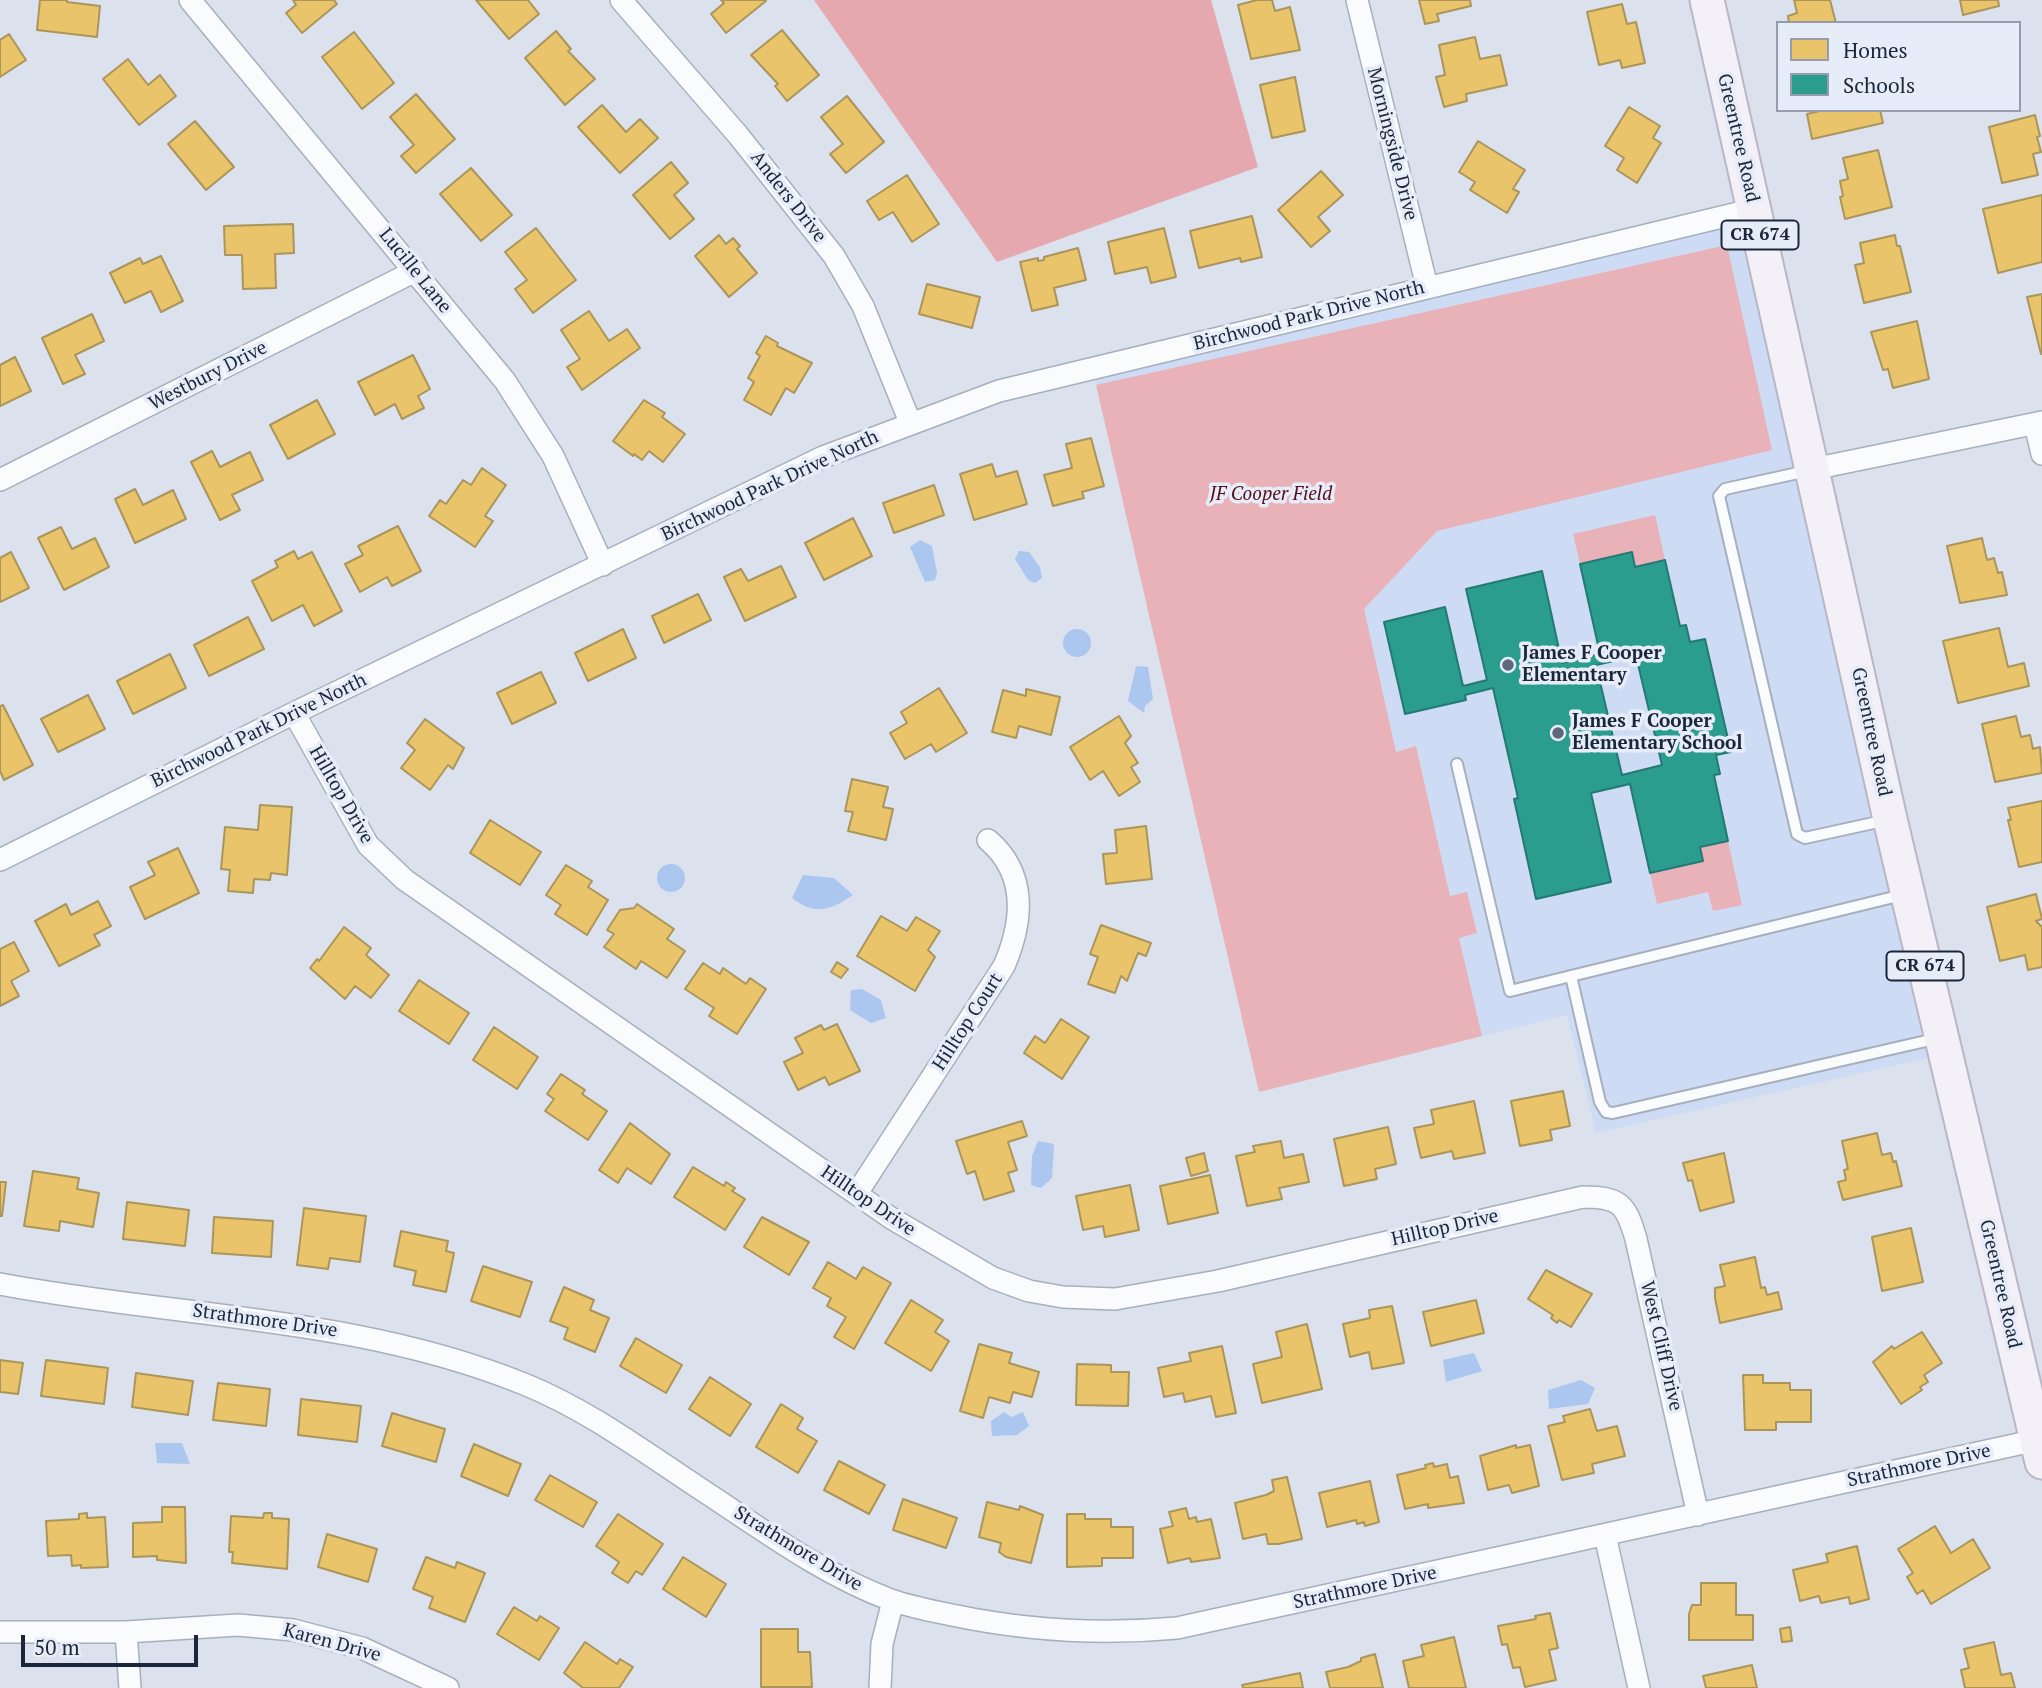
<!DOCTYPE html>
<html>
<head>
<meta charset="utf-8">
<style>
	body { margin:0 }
	#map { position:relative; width:2042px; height:1688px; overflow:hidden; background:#dbe2ed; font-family:"PT Serif",serif }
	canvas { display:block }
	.legend { position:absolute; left:1776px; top:21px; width:245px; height:91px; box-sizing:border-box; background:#e7edf8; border:2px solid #959dac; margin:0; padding:9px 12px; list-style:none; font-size:21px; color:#1a2639 }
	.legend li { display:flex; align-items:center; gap:14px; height:35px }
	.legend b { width:35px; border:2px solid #959dac }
	.scale { position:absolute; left:21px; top:1635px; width:177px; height:32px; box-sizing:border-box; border:4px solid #1a2639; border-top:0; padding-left:9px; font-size:21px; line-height:24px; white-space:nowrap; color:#1a2639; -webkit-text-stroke:5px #e7edf8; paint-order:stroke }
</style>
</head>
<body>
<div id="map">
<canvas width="2042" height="1688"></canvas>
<ul class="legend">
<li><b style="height:19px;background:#e9c46a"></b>Homes</li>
<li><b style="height:19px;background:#2a9d8f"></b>Schools</li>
</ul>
<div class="scale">50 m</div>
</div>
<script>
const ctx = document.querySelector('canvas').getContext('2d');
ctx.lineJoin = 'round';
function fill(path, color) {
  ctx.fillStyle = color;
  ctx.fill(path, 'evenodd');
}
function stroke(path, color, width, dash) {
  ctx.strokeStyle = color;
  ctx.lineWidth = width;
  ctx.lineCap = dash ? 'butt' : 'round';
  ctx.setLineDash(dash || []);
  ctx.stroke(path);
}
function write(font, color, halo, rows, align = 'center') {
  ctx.font = font + ' "PT Serif",serif';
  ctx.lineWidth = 7;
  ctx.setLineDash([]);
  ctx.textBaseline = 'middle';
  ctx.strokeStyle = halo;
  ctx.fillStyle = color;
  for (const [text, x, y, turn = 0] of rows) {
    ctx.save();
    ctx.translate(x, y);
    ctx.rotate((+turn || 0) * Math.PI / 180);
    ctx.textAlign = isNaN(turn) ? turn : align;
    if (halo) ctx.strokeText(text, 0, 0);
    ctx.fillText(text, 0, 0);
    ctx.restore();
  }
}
fill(new Path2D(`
	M1755,209L1946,1054L1596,1133L1567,1015L1259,1092L1093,368Z`), '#cddcf4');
fill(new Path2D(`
	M1727,245L1772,450L1437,531L1364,609L1396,752L1416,746L1450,896L1467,892L1477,933L1459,938L1482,1036L1259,1092L1096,385Z
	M1655,515L1665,560L1635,567L1631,552L1580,564L1573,534Z
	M1728,841L1742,905L1713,911L1708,892L1657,904L1650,873L1703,861L1700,847Z`), '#e9b2b8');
fill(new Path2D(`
	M814,0H1211L1258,167L997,262Z`), '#e5a8af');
fill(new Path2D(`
	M920,540L932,546L937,573L935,580L925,582L910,547Z
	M1019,551L1029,552L1040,567L1042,578L1035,583L1028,580L1015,559Z
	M1063 643a14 14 0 1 1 28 0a14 14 0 1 1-28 0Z
	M1136,666L1148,667L1153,699L1145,706L1144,713L1128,701Z
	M657 878a14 14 0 1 1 28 0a14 14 0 1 1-28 0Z
	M803,875L834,878L853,895C831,910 815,916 792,898Z
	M862,989L881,1000L886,1018L871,1023L850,1010L851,990Z
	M1038,1141L1054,1144L1052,1178L1041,1188L1031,1185L1032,1156Z
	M1474,1353L1482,1371L1446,1382L1443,1360Z
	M1581,1380L1595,1388L1588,1404L1549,1409L1548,1390Z
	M1004,1412L1011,1417L1023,1412L1029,1426L1017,1435L992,1436L991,1421Z
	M155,1443H182L190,1464L157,1463Z`), '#abc6ef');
const homes = new Path2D(`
	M40,0H67V2L100,6L97,37L37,30Z
	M293,0H334L337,4L302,33L286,13L296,5Z
	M476,0H528L539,14L509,39Z
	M721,0H765L766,1L726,33L711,14L724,3Z
	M1257,0H1272L1275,11L1290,7L1300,50L1251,59L1238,5Z
	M1419,0H1470L1471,6L1437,14L1439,21L1425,24Z
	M1794,0H1830L1836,23H1789L1788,16L1797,13Z
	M1960,0H1998L1999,6L1963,15Z
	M1622,4L1627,24L1636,22L1645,63L1622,68L1620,60L1599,65L1587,12Z
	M782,30L819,75L787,101L775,86L778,84L751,55Z
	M556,31L571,49L568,51L595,79L565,105L525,58Z
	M354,32L394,83L362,109L322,57Z
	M9,34L26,60L0,77V40Z
	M1475,37L1480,59L1500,55L1507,85L1466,94L1467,101L1444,107L1436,77L1445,75L1439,45Z
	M128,59L148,85L160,75L176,96L139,125L103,79Z
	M1295,77L1305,131L1272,138L1260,85Z
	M416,94L455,139L416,173L401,156L414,145L390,117Z
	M847,96L884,142L846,173L830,154L843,144L821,117Z
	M602,105L626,132L640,119L658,138L620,173L578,127Z
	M1629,107L1660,126L1653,138L1661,143L1637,183L1617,170L1624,158L1605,146Z
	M1824,110H1880L1883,123L1812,139L1807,114Z
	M2035,115L2040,136L2037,137L2041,152L2033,154L2038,175L2002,183L1989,127Z
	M195,121L234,167L206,190L168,144Z
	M1478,141L1525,170L1513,189L1519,192L1507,213L1470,190L1475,182L1459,172Z
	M1878,150L1892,207L1845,219L1840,197L1843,196L1840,181L1848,179L1843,158Z
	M671,162L688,183L674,195L694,219L670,239L633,195Z
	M471,168L512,215L481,241L440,194Z
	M1321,171L1343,195L1318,217L1330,231L1311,247L1278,210Z
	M907,175L939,224L912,242L893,212L879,220L867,201Z
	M2042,195V262L1998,273L1983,209Z
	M1252,216L1262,257L1241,262L1240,258L1199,268L1190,231Z
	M293,224L294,253L275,254L276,288L243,289L242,255H225L224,226Z
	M536,228L576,280L533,313L515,289L527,280L505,252Z
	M1164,228L1176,277L1151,283L1147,267L1115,274L1108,242Z
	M719,235L726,244L733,238L740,246L737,249L757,273L729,297L695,256Z
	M1895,235L1897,246H1900L1911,292L1864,303L1855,265L1864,263L1860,243Z
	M1078,248L1086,280L1054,288L1058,305L1032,311L1020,262L1038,258V261L1044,260V257Z
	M161,256L183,301L161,312L151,291L125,303L110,273L140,258L143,264Z
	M927,284L980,297L972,328L919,314Z
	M2042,294V354H2041L2027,297Z
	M589,311L609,341L627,329L640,348L582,390L567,367L580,359L561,330Z
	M92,314L104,341L75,355L85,374L63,384L42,338Z
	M1917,321L1929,379L1893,388L1888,369L1883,370L1871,332Z
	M766,336L778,343L777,346L812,363L794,393L786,388L771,415L744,400L754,382L748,378L760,356L756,353Z
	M413,355L430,389L418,396L424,408L402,419L395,404L375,415L358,382Z
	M15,357L31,391L0,406V365Z
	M317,400L335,434L288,459L270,425Z
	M644,400L665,413L662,417L685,434L663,462L649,451L642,460L634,454L633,456L613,441Z
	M1091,438L1104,486L1082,492L1084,498L1053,506L1044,475L1072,468L1066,444Z
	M212,451L220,467L250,452L263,480L232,495L240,510L220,520L191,462Z
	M992,464L996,477L1017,471L1027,504L974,520L960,474Z
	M482,468L506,485L485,516L493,521L475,547L429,516L440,500L446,504L463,480L471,485Z
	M934,485L944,515L894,533L883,503Z
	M135,489L143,505L173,490L186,519L135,543L115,499Z
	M853,518L872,556L824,580L805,543Z
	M398,526L421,571L392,586L387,577L360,592L345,564L363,555L358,546Z
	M61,527L72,549L95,538L109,567L64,590L38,538Z
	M1982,538L1987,560L1994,558L1998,573L2002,572L2007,595L1960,603L1947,546Z
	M294,551L298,559L312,552L342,611L314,626L303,605L272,621L252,581L278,567L275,561Z
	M11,552L29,588L0,602V558Z
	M781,566L796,597L745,621L724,577L741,569L748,581Z
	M698,594L711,620L664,643L652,616Z
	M248,617L264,649L209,676L194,645Z
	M1999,628L2008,667L2024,663L2029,686L1958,703L1943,641Z
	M623,629L636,658L588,681L575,653Z
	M170,654L186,688L133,714L117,681Z
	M541,672L556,703L512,724L497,693Z
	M939,688L967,733L936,752L931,744L905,759L890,733L907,723L901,712Z
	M1026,689L1060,697L1051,735L1019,726L1016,738L992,732L1003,690L1026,696Z
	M88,695L105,729L58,752L41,719Z
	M3,705L33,765L4,780L0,771V706Z
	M1119,716L1131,736L1125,743L1138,763L1131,767L1140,782L1119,796L1103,771L1090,780L1070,747Z
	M2016,716L2021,737L2030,735L2033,749L2040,747L2042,773L1995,782L1982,724Z
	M425,719L464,748L453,769L448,765L430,790L401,768L415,750L407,743Z
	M852,779L888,787L883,807L893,809L886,840L848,831L853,812L845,811Z
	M2042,801V862L2019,867L2008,820H2011L2008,808Z
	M260,805L292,807L287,875L271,873L270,880L254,879L253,893L228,891L230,870L221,869L225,827L258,830Z
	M490,820L541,852L520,885L470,853Z
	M1146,826L1152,879L1106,884L1103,854L1117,853L1115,830Z
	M178,848L199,893L145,919L130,887L155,875L148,862Z
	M566,865L592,881L588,887L608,900L587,935L555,914L561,905L546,895Z
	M2036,894L2042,919L2036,921L2042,927V967L2028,970L2025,955L2000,961L1987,907Z
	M98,901L111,926L94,935L100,945L59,966L35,921L66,904L71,915Z
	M637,904L674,929L667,939L685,951L667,978L641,961L636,969L604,947L614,934L607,930L620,910L634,908Z
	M881,916L907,931L916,917L940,931L928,950L935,957L915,991L857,956Z
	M1101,925L1151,943L1146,956L1138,953L1127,981L1121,976L1115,993L1088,984L1098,957L1090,954Z
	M344,927L371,948L366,955L389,975L371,998L355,986L345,999L310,968L317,959L319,961Z
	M14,942L29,971L11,981L19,996L0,1006V949Z
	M837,962L848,969L841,978L831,972Z
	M703,963L720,974L723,968L746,984L750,978L766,989L737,1034L709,1016L714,1008L685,989Z
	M419,980L469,1013L449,1044L399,1011Z
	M1061,1019L1089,1037L1062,1079L1024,1053L1035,1036L1045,1043Z
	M837,1024L860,1071L829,1085L825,1077L798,1090L784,1062L803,1053L795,1038L821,1025L824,1030Z
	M494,1027L538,1057L517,1089L473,1060Z
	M561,1074L585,1090L582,1094L607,1111L588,1140L545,1111L554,1099L547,1094Z
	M1563,1091L1570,1126L1550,1130L1552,1140L1520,1146L1511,1101Z
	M1474,1101L1485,1153L1454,1159L1452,1151L1421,1158L1414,1128L1434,1124L1431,1110Z
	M1022,1121L1027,1136L1008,1142L1017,1170L1008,1173L1014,1191L984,1200L975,1171L967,1174L956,1141Z
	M630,1123L670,1154L651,1184L627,1168L618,1183L599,1170Z
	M1388,1127L1396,1164L1375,1169L1377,1179L1344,1186L1334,1139Z
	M1877,1133L1882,1155L1891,1153L1893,1162L1896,1161L1902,1186L1843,1200L1838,1182L1846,1180L1844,1170L1848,1169L1842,1141Z
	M1281,1141L1284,1158L1303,1154L1309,1182L1279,1188L1282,1199L1247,1206L1236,1156L1255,1152L1253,1146Z
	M1204,1153L1208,1171L1191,1176L1186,1158Z
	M1724,1153L1734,1202L1700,1211L1692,1180L1688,1181L1683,1163Z
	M693,1167L724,1186L726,1182L735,1188L732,1191L745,1199L725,1230L674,1197Z
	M33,1171L79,1178L77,1189L99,1193L93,1227L60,1221L59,1231L24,1226Z
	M1210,1175L1218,1213L1168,1224L1160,1186Z
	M0,1182H6L2,1216H0Z
	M1130,1185L1139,1230L1105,1237L1103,1226L1083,1230L1076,1196Z
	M127,1202L189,1210L185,1246L123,1239Z
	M304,1208L366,1216L360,1262L330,1258L328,1269L297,1265Z
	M214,1217L273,1221L271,1257L212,1253Z
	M762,1217L809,1242L789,1275L744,1247Z
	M1911,1228L1923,1282L1882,1291L1872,1237Z
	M401,1231L448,1241L446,1251L454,1253L446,1292L413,1285L416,1271L394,1266Z
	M1755,1257L1761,1288L1765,1287L1767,1295L1778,1292L1782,1309L1720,1323L1715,1298V1288L1725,1286L1720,1265Z
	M828,1262L856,1279L863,1267L891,1283L854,1349L834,1337L846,1317L827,1306L831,1298L813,1288Z
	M483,1266L532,1282L520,1317L471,1301Z
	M1546,1270L1592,1294L1571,1327L1559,1320L1557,1323L1551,1318L1553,1315L1528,1299Z
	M564,1287L594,1300L590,1310L609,1318L595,1352L564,1339L568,1328L550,1321Z
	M911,1300L943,1320L935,1332L949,1341L931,1371L885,1343Z
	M1476,1300L1484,1333L1431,1346L1423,1312Z
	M1392,1306L1404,1363L1372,1369L1369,1352L1350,1357L1343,1324L1370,1318L1369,1310Z
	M1307,1324L1322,1389L1262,1403L1253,1364L1282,1357L1276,1332Z
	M1922,1332L1942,1363L1924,1375L1928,1382L1920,1387L1922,1390L1901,1404L1873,1362L1892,1346L1894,1349Z
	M636,1338L682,1365L666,1393L620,1366Z
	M979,1344L1012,1353L1009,1363L1039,1372L1032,1397L1013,1392L1010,1403L989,1397L983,1418L960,1411Z
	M1222,1346L1236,1413L1216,1417L1211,1396L1185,1402L1183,1393L1164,1397L1158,1368L1191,1361L1189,1353Z
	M0,1360L23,1363L18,1394L0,1392Z
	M46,1360L108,1368L104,1404L41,1396Z
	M1077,1364L1111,1365V1372H1129L1128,1406L1076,1405Z
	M136,1373L193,1381L188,1415L132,1407Z
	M1743,1375H1763V1383H1790V1390H1811V1422H1776V1430H1745Z
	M710,1377L751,1404L730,1436L689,1409Z
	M218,1383L270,1389L266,1426L213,1420Z
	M301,1399L361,1406L357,1442L298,1435Z
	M781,1404L803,1418L797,1429L817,1441L798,1473L756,1447Z
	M1590,1409L1597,1431L1617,1426L1625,1456L1592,1464L1594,1473L1562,1480L1548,1426L1565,1422L1563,1416Z
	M392,1413L445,1429L436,1462L382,1446Z
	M474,1444L521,1464L508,1496L461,1476Z
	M1516,1445V1448L1530,1445L1539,1486L1512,1493L1509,1485L1488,1490L1480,1456Z
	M839,1461L885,1485L869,1514L824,1490Z
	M1433,1463L1434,1467L1447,1464L1450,1478L1458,1476L1464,1503L1428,1508V1504L1405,1509L1397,1475L1426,1468L1425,1465Z
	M550,1475L597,1502L583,1527L535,1500Z
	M1287,1477L1302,1539L1278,1544H1268L1266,1534L1243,1539L1235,1503L1266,1495L1274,1491L1272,1480Z
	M1370,1481L1379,1522L1365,1526L1364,1522L1357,1524L1356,1520L1327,1527L1319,1493Z
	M903,1499L957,1518L946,1548L893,1530Z
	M987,1502L1019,1510L1020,1506L1043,1515L1031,1563L1006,1557L999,1552L1001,1543L979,1537Z
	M162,1507H185L186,1563L157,1560V1556L133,1557V1523L162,1522Z
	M1186,1508L1189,1519L1196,1517L1197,1522L1211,1519L1220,1558L1191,1562L1190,1558L1168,1563L1160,1529L1173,1526L1169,1512Z
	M87,1513V1518L105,1517L108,1567L81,1568V1565L72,1566L71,1555L48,1556L46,1521L79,1519V1514Z
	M264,1513H272V1518L289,1519L287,1569L232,1563L233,1552H229L231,1516L263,1518Z
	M618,1514L663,1544L642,1575L636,1571L628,1583L612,1573L619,1562L596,1546Z
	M1067,1514H1085V1519H1111V1527H1133V1558H1102V1566L1067,1567Z
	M1935,1526L1951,1553L1973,1539L1990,1568L1931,1604L1923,1590L1917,1594L1907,1577L1913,1573L1898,1549Z
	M327,1534L377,1549L368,1582L318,1567Z
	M1857,1546L1869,1599L1850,1604L1849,1597L1821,1603L1819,1596L1800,1601L1793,1570L1828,1562L1826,1554Z
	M426,1557L455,1568L457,1562L485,1573L465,1622L429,1608L433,1597L413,1589Z
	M683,1557L726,1584L706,1617L663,1589Z
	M1701,1583H1736V1615H1753V1640H1689V1614L1692,1605H1701Z
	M514,1607L537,1621L540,1616L559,1628L539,1660L497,1634Z
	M1550,1613L1558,1648L1549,1650L1556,1680L1525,1687L1520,1667L1513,1668L1507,1644L1502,1645L1498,1626L1536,1619L1535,1616Z
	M1790,1627L1792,1641L1782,1642L1780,1629Z
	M761,1629H798V1652H810L812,1687H761Z
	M1454,1637L1466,1688H1409L1403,1661L1424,1656L1421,1645Z
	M585,1642L617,1664L620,1659L633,1667L619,1688H583L564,1673Z
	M1994,1642L2001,1675L2011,1673L2015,1688H1965L1961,1670L1969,1668L1964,1649Z
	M1375,1654L1383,1688H1330L1326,1672L1348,1667L1361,1661V1658Z
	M1752,1665L1757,1688H1706L1703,1676Z
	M1300,1673L1303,1688H1243L1242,1685Z`);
fill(homes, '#e9c46a');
stroke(homes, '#ab955b', 2);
const schools = new Path2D(`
	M1632,552L1635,567L1665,560L1680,626L1686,625L1690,642L1705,639L1731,752L1716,755L1720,774L1714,775L1728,841L1700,847L1703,861L1650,873L1630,784L1591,793L1611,882L1536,899L1514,799L1518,798L1493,688L1465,695L1466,700L1405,714L1384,622L1445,607L1463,686L1487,680L1466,589L1542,571L1562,663L1600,654L1580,564ZM1636,656L1662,765L1622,775L1596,665Z`);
fill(schools, '#2a9d8f');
stroke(schools, '#257975', 2);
const service = new Path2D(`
	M1807,471L1725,489L1719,496L1797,834L1805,838L1887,820
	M1457,764L1510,991L1571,976
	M1902,895L1571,976L1600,1102L1606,1112L1613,1113L1939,1038`);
const minor = new Path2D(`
	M190,0L505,381L553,456L603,565
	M621,0L738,135L834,256L863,306L910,422
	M1357,0L1427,287
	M2035,424L2042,454
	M1813,469L2042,422
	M0,480L415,271
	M294,713L368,845L405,880L891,1218L993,1278L1029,1291L1063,1297L1115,1299L1218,1281L1583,1197C1620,1197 1626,1204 1636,1239L1698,1515
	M0,860L294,713L823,457L999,391L1755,209
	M857,1193L1004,966C1023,922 1028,874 988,840
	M0,1284C175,1317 356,1316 524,1384C586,1409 640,1449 696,1486C759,1527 821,1574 891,1600C911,1607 932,1611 952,1615C1028,1631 1101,1635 1177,1628L2037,1440
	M1605,1535L1639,1688
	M0,1632H126L238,1625L293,1630L362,1648L448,1688
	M126,1632L130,1688
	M880,1688L882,1644L893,1601`);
const primary = new Path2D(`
	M1707,0L1890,819L2042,1462`);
stroke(service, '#a6afbd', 14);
stroke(minor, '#a6afbd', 24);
stroke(primary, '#b9b6c6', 37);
stroke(service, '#fafbfc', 10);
stroke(minor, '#fafbfc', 21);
stroke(primary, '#f3f0f7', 33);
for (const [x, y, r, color] of [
	[1508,665,7,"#5e6878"],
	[1558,733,7,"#5e6878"]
]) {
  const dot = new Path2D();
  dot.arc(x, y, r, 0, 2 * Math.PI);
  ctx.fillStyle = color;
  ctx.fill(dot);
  stroke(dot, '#e7edf8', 2.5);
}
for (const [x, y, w] of [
	[1760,235,77],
	[1925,966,77]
]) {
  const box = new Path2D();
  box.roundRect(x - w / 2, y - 14.5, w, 29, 5);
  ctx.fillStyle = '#e7edf8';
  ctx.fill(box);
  stroke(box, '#1a2639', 2);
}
write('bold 18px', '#1a2639', null, [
	["CR 674",1760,235],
	["CR 674",1925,966]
]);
write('19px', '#1a2639', '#e7edf8', [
	["Greentree Road",1738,138,77],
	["Morningside Drive",1392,144,76],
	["Anders Drive",788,197,52],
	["Lucille Lane",415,271,51],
	["Birchwood Park Drive North",1309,316,-14],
	["Westbury Drive",208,376,-27],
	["Birchwood Park Drive North",770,486,-25],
	["Birchwood Park Drive North",259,731,-26],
	["Greentree Road",1871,732,78],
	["Hilltop Drive",341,795,60],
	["Hilltop Court",968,1022,-57],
	["Hilltop Drive",868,1201,34],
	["Hilltop Drive",1445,1228,-13],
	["Greentree Road",2000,1284,77],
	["Strathmore Drive",265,1321,8],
	["West Cliff Drive",1661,1346,77],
	["Strathmore Drive",1919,1466,-12],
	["Strathmore Drive",798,1549,31],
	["Strathmore Drive",1365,1588,-12],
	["Karen Drive",332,1643,15]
]);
write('italic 19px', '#560d17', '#e7edf8', [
	["JF Cooper Field",1271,495]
]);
write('bold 19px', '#1a2639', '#e7edf8', [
	["James F Cooper",1522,654],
	["Elementary",1522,676],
	["James F Cooper",1572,722],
	["Elementary School",1572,744]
], 'left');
</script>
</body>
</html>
